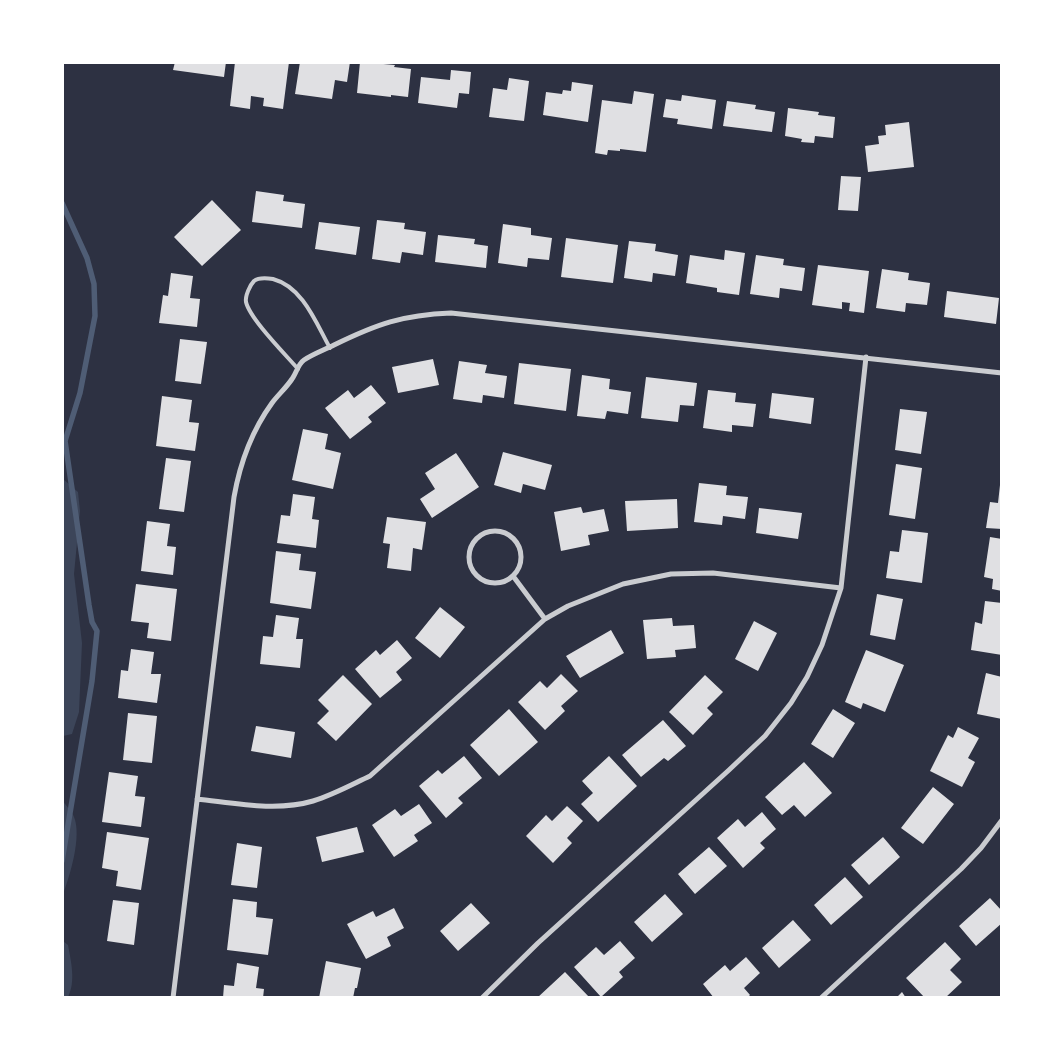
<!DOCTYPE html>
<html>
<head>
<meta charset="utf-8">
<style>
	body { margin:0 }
	#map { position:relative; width:1064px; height:1060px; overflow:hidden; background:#2d3142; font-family:"DM Sans",sans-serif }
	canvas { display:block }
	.frame { position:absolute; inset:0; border:64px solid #fff; pointer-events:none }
</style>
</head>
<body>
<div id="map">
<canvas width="1064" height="1060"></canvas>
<div class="frame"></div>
</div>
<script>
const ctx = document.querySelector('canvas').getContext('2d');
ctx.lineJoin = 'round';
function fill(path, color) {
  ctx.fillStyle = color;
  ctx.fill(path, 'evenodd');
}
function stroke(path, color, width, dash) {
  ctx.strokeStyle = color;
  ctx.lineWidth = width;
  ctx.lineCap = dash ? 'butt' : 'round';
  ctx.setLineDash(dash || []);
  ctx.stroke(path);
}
fill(new Path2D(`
	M63,479L78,492L80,511L74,574L82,643L79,712L72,734L63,736Z
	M63,801C66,806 72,811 74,817C82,836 70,876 63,894Z
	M63,941L68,945C71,961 76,982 68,997H63Z`), '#3c4559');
stroke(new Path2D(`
	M62,203L87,258L94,284L95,316L80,393L65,441L89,605L92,622L97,631L92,681L62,861`), '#4f5d75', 5.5);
fill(new Path2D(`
	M175,62H226L224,77L173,70Z
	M235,62H289L283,109L263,106L264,98L251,96L250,109L230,106Z
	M300,62H350L347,82L335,80L332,99L295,94Z
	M360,62L395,65L394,67L411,69L408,97L391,95V97L357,93Z
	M451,70L471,72L469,94L459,93L457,108L418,103L421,77L450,80Z
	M509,78L529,81L524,121L489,117L493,88L507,90Z
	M572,82L593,85L588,122L543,115L546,92L562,94L563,90L571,91Z
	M634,91L654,94L646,152L620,149V151L608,150L607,155L595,153L602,100L632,104Z
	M682,95L716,100L712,129L677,124L678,119L663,117L666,99L681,101Z
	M727,101L756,105L755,109L775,112L772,132L723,126Z
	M788,108L819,112L818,115L835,117L833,138L815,136L814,143L801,142L802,139L785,136Z
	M909,122L914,167L868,172L865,146L879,144L878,136L886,135L885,125Z
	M841,176L861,177L858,211L838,210Z
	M256,191L284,195L283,201L305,204L302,228L252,222Z
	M212,200L241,230L202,266L174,237Z
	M377,220L405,223L404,229L426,232L423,255L402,252L400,263L372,259Z
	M319,222L360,227L356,255L315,249Z
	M503,224L531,228V235L552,238L549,260L528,258L527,267L498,263Z
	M438,235L475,239L474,244L488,246L486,268L435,262Z
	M566,238L618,245L613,283L561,277Z
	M629,241L656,244L655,251L678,255L675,276L653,273L652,282L624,278Z
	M725,250L745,253L739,295L717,292V288L686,283L690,255L724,260Z
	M756,255L784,259L783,265L805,268L802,291L780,288L779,298L750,294Z
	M818,265L869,271L864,313L849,311L850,303L842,302V309L812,305Z
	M882,269L909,273L908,280L930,283L927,305L906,303L905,312L876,308Z
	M171,273L193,276L190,298L200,299L197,327L159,323L163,295L168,296Z
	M947,291L999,298L996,324L944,317Z
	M180,339L207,342L201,384L175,381Z
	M433,359L439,385L398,393L392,367Z
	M459,361L487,365L485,373L507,376L504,398L483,395L482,403L453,399Z
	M519,363L571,369L566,411L514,404Z
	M582,375L610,379L609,389L631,392L628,414L607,411L605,419L577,416Z
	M646,377L697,383L694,406L680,405L678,422L641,418Z
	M371,385L386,403L368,417L372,422L350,439L325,408L348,390L354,398Z
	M708,390L736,393L735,402L756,404L753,427L732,425V432L703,428Z
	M772,393L814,398L811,424L769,418Z
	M162,396L192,400L189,422L199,423L195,451L156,446Z
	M900,409L927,412L921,454L895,450Z
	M303,429L328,434L325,449L341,453L333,489L292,480Z
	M503,452L552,465L545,490L523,484L521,493L494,485Z
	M456,453L479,487L432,518L420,499L435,489L425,473Z
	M166,458L191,461L184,512L159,509Z
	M896,464L922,468L915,519L889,515Z
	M699,483L727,486L726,495L748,497L745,519L723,516L722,525L694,522Z
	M1000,485L1002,529L986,528L990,502L998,503Z
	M293,494L315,497L312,519L319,520L316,548L277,543L281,515L290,516Z
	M677,499L678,528L627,531L625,501Z
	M581,507L583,513L604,509L609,531L588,535L590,545L561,551L554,512Z
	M759,508L802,513L798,539L756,533Z
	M387,517L426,522L422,550L413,548L411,571L387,568L390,544L383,543Z
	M147,521L170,524L167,546L176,547L173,575L141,571Z
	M902,530L928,533L922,583L886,578L890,551L899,552Z
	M990,537L1002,539V591L992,589L993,579L984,577Z
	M276,551L301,554L299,570L316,572L311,609L270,603Z
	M136,584L177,589L171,641L147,638L149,623L131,621Z
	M877,594L903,599L895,640L870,635Z
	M985,601L1002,603V655L971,650L975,622L982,624Z
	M440,607L465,627L440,658L415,638Z
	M276,615L299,618L296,639H303L300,668L260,664L263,636L273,637Z
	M672,618L673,626L694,625L696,648L675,650L676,657L647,659L643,620Z
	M754,621L777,633L758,671L735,659Z
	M611,630L624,653L580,678L566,656Z
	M397,640L412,658L396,672L402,680L380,698L355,669L376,650L380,655Z
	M131,649L154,652L151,674H161L157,703L118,698L121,670L128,671Z
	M866,650L904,665L885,712L863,703L861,709L845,702Z
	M986,673L1002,677V719L977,714Z
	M561,674L578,691L561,706L565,711L545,730L518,702L540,681L547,688Z
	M343,675L372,704L336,741L317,723L329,711L318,700Z
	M705,675L723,692L707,708L713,714L693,735L669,712Z
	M509,709L538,742L499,776L470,745Z
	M833,709L855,723L833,758L811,744Z
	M128,713L157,716L152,763L123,760Z
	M663,720L686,746L668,761L664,758L641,777L622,755Z
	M256,726L295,732L291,758L251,751Z
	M958,727L979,738L968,758L975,762L962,787L930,771L948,735L953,738Z
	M464,756L482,778L458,798L463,803L446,818L419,786L438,770L442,774Z
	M609,756L637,786L598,822L581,804L593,793L582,781Z
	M804,762L832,793L805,817L794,805L782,815L765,797Z
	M109,772L138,776L135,796L145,797L141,827L102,822Z
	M933,787L954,804L923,844L901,828Z
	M419,804L432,823L414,835L418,841L394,857L372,825L395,809L401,816Z
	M567,806L583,821L567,838L572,843L553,863L526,836L546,815L552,821Z
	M762,812L776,829L760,843L765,848L743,868L717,838L738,819L745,827Z
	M357,827L364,852L322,862L316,837Z
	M107,832L149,838L141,890L116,886L118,871L102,868Z
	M883,837L900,857L869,885L851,865Z
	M237,843L262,847L257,888L231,885Z
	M709,847L727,866L695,894L678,874Z
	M845,877L863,897L831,925L814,905Z
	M665,894L683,914L652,942L634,922Z
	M990,898L1002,911V923L976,946L959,926Z
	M233,899L257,902L256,917L273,919L268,955L227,950Z
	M113,900L139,903L134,945L107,941Z
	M471,903L490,923L458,951L440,931Z
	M394,908L404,928L387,937L391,946L366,959L347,924L373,911L376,917Z
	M793,920L811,940L779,968L762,948Z
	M620,941L635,958L619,972L623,977L601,997L574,967L596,947L604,955Z
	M945,942L961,959L950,970L962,982L945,998H925L906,978Z
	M746,957L760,973L744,988L750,995L747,998H714L703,984L725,965L730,971Z
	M326,961L361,968L357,988H355L353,998H319Z
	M237,963L259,967L256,988L264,989L263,998H223L224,985L234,986Z
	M565,972L590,998H537Z
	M902,992L906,998H896Z`), '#e0e0e3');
stroke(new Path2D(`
	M298,369C285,354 250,319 246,302C245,296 250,285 254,281C259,277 267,278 273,279C303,287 316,323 330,348`), '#caccd0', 4);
stroke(new Path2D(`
	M469 557a26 26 0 1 1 52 0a26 26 0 1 1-52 0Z
	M513,576L545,619
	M197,799C234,803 276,812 313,801C333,795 351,785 370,776L545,619L568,606L623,584L671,574L713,573L841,588
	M173,998L234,497C240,463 251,432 272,403C278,395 286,388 292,379C296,374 298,364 304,360C313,354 324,350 334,345C377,324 402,315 451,313L1002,373
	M482,998L538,943L729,770L765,736L791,703L807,677L822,645L841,588L866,357
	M821,998L961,869L981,848L1002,820`), '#caccd0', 5);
</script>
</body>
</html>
